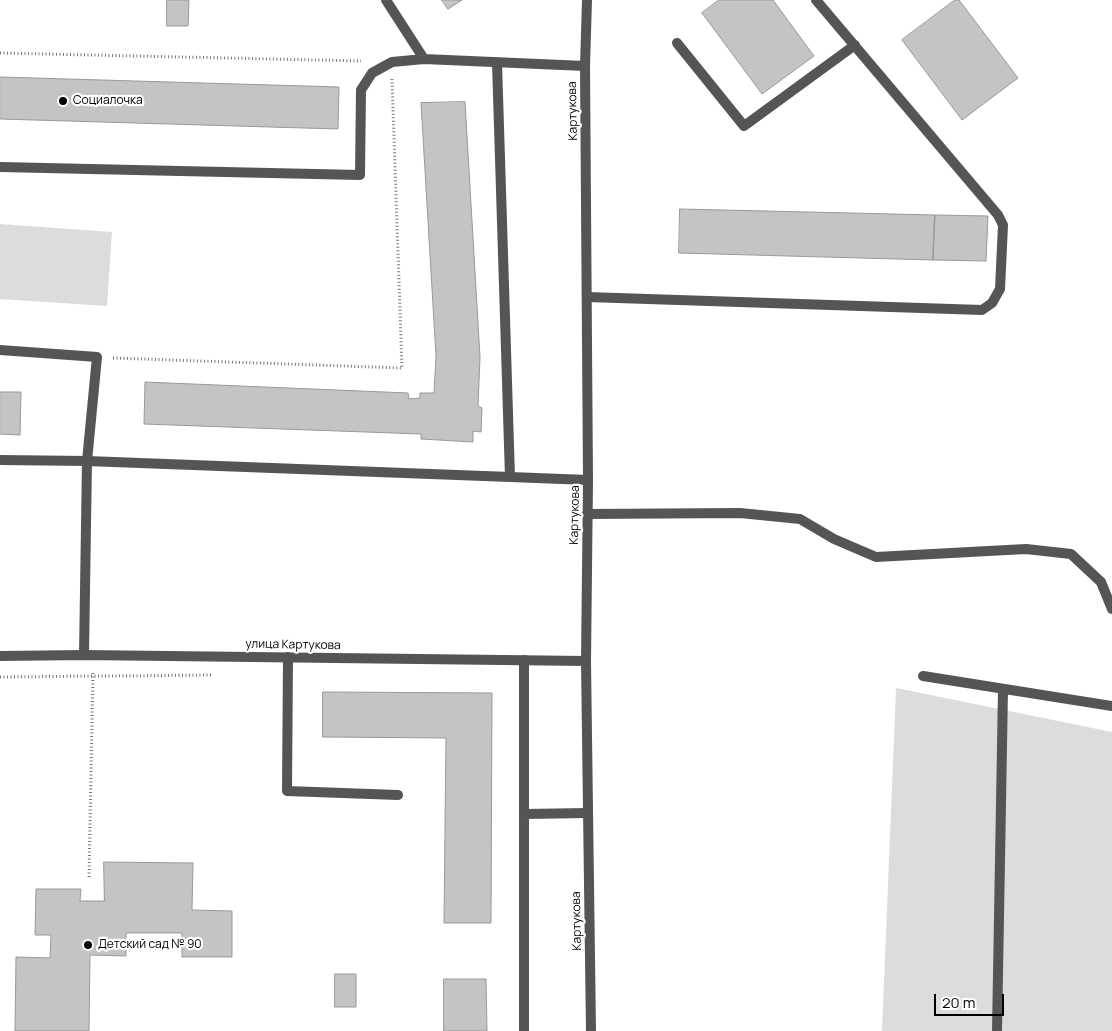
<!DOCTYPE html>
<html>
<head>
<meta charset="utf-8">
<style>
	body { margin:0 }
	#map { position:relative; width:1112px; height:1031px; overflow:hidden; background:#fff; font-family:Manrope,sans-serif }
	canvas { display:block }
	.scale { position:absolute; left:934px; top:994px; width:70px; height:22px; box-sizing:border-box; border:2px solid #000; border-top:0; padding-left:6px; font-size:15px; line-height:18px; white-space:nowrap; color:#000; -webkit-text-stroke:4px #fff; paint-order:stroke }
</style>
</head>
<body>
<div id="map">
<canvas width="1112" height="1031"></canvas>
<div class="scale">20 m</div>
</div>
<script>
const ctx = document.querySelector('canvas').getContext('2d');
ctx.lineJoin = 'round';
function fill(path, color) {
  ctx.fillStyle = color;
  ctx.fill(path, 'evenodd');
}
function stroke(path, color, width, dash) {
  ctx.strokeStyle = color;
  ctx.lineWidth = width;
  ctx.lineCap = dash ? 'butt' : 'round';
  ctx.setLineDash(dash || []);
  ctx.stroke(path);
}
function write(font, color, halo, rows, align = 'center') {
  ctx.font = font + ' Manrope,sans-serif';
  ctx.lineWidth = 4.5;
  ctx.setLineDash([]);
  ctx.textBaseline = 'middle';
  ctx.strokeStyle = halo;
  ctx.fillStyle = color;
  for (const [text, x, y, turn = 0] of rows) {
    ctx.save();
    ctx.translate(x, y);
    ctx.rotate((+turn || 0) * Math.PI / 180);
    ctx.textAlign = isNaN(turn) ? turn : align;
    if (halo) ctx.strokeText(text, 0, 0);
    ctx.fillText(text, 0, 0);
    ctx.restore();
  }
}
fill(new Path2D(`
	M0,224L112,232L107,306L0,299Z
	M896,688L1112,732V1031H882Z`), '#dcdcdc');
const building = new Path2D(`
	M167,0H189L188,26H167Z
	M442,0H462L448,9Z
	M719,0H773L814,56L762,94L702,13Z
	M955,0H959L1018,78L962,120L902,40Z
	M0,77L339,87L338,129L0,119Z
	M465,102L480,357L478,406L482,408L481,432L473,431V442L421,439V434L144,424L145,382L408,393L409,399L420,398V393H434L436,356L421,103Z
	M680,209L935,215L933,260L679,253Z
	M935,215L988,216L986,261L933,260Z
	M0,392H21L20,435L0,434Z
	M323,692L492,693L491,923H444L446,738L323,737Z
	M104,862L193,863L192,910L232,911V957H182V933H126V956L90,955L89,1031H15L16,957L50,958L51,935H35L36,889H81L80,901H104Z
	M335,974H356V1007H335Z
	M444,979H486L487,1031H444Z`);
fill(building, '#c4c4c4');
stroke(building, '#999', 1);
stroke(new Path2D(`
	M0,53L361,61
	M113,358L402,368L392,79
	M0,677L211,675
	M89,877L93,673`), '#777', 3, [1, 2.5]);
stroke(new Path2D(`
	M386,0L424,59
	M677,43L744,126L855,45
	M497,63L510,477L588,480
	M0,167L360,175L361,90L372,73L392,62L424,59L585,66
	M587,297L982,310L992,303L1000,289L1003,225L998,215L816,0
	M0,350L97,357L87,461L84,655
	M0,460L87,461L510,477
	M587,514L740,513L800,519L834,539L876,557L1026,549L1071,554L1101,582L1112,609
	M288,657L287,791L398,795
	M923,676L1112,706
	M524,814V660
	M524,1031V814L588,813
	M997,1031L1003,689`), '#555', 10);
stroke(new Path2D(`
	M587,0L585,66L588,480L586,661L591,1031
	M0,656L84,655L586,661`), '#555', 10);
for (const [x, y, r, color] of [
	[63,101,5,"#000"],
	[88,945,5,"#000"]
]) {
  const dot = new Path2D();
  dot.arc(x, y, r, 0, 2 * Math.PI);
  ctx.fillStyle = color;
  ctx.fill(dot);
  stroke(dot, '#fff', 2);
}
write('12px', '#000', '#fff', [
	["Социалочка",73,101],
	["Детский сад № 90",98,945]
], 'left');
write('12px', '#000', '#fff', [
	["Картукова",573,111,-91],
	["Картукова",575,515,-89],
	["улица Картукова",293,645,1],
	["Картукова",577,921,-91]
]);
</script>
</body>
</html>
